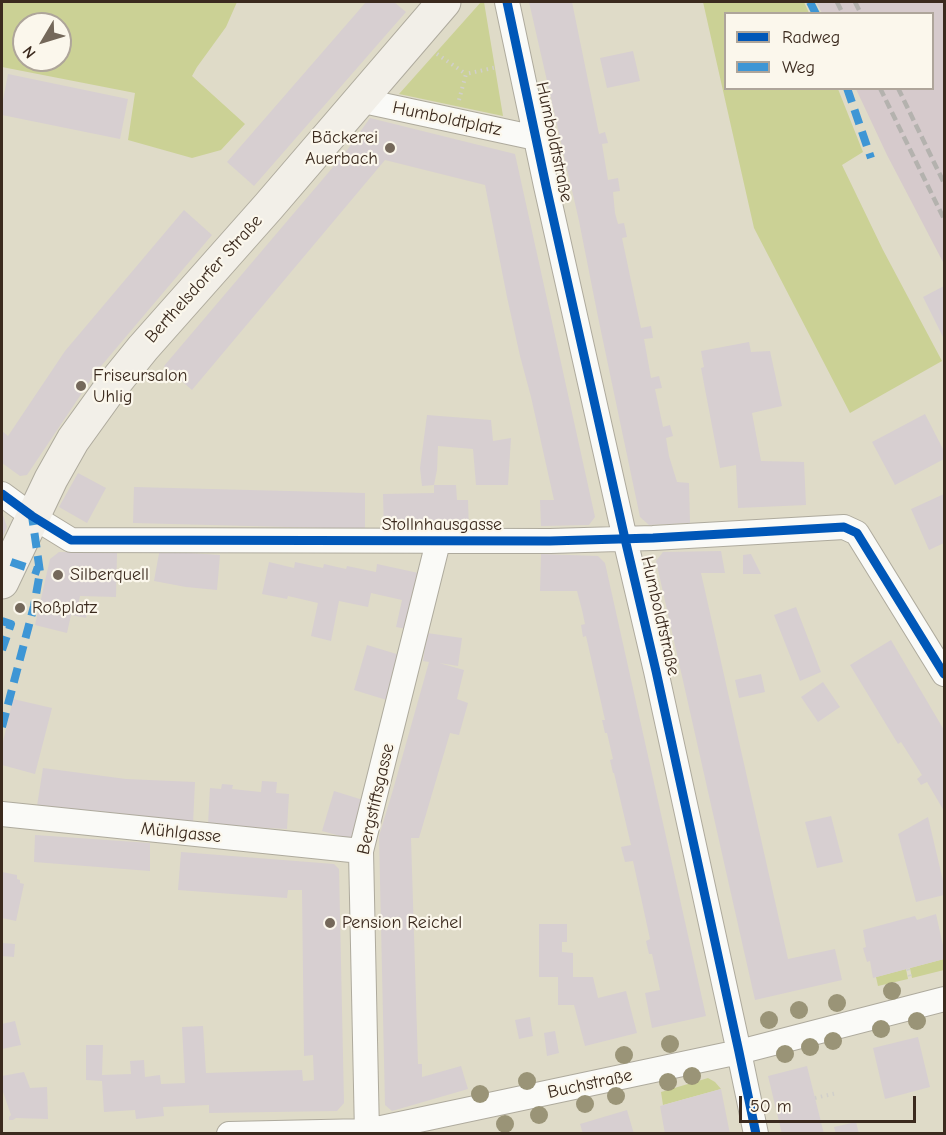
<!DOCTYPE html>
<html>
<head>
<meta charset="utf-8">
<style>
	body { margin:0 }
	#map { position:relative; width:946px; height:1135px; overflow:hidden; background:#dfdbc8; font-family:"Comic Neue",sans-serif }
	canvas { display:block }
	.frame { position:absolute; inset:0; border:3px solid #3b2a1e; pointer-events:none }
	.legend { position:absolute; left:724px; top:12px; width:210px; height:78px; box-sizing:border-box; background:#fbf7ec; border:2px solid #aea59a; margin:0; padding:8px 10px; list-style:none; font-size:18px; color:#3b2a1e }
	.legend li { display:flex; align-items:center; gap:12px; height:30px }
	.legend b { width:30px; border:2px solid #aea59a }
	.north { position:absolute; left:12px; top:12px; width:60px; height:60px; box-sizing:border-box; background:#fbf7ec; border:2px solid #aea59a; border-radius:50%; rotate:232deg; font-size:16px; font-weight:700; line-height:24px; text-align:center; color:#3b2a1e }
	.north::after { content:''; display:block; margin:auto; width:21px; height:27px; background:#74685a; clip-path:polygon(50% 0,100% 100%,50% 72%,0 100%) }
	.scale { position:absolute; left:739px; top:1096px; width:177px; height:27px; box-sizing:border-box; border:3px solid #3b2a1e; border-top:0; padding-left:8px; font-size:18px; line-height:21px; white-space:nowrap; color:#3b2a1e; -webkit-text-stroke:4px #fbf7ec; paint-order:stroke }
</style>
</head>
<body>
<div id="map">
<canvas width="946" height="1135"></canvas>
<div class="frame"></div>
<ul class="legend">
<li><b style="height:8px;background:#0057b8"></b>Radweg</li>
<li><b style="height:8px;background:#3e96d5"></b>Weg</li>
</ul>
<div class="north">N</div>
<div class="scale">50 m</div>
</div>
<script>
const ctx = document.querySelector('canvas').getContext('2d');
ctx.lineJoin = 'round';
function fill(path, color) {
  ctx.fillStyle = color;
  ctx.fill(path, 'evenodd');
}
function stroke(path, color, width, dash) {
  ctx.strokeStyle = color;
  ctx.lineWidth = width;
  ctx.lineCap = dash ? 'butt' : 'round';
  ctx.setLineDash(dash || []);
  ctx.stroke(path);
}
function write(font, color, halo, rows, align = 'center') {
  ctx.font = font + ' "Comic Neue",sans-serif';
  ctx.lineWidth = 4.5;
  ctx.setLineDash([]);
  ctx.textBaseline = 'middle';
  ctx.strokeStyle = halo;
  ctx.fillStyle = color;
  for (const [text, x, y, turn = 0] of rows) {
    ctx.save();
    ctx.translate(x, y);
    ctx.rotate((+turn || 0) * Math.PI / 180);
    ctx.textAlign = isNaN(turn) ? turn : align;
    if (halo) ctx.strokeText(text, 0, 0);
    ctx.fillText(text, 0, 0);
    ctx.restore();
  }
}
fill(new Path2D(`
	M816,2H944V264L887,155L856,89L932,88V14L822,13Z`), '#d6cacc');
fill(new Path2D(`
	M2,2H237L226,27L197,67L192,76L245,124L221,150L192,158L128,140L135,93L2,67ZM24,24H60V60H24Z
	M481,2H484L503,116L399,94Z
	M703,2H804L809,13L726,14V88L838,89L863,152L842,165L883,250L942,361L850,413L754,228Z
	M944,959V970L912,978L910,968Z
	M906,969L908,979L878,986L876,977Z
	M708,1078L715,1082L721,1089L663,1105L661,1092Z`), '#cbd195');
fill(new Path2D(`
	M366,2H394L406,12L254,186L227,162Z
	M529,2H572L599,134L605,132L608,143L602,144L608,180L618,178L620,191L613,192L615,213L618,224L624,223L627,237L622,238L641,328L651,326L653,338L644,339L651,378L659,376L662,388L655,389L663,427L670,425L673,436L666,438L669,456L677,482L689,483L690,523L649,525L640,517L598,317L579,221Z
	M633,51L640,81L607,88L600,58Z
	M8,74L128,99L120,139L2,115V105Z
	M370,118L515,154L595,517L589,525L541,526L540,500H554L531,397L520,356L507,297L485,185L385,160L192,390L164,366L345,153Z
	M184,210L212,235L96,372L27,475L20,476L2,463V431L8,436L65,351Z
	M944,286V339L923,297Z
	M749,342L751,352L770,351L782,406L752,413L761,461L804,462L806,505L738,508L736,465L720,468L701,368L704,367L701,351Z
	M925,414L944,451V459L895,485L872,442Z
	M427,415L491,420L493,441L511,438L508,485H476L473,449L438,446L437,470L434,485L422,486L420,468Z
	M78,473L106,488L87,523L59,507Z
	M434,485H456L457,500H468L469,530L384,531L383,494L434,493Z
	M134,487L365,493V529L133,523Z
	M944,494V543L929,550L911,509Z
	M2,512L7,527L2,539Z
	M160,548L191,553L220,555L217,590L186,587L154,581Z
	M721,551L725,573H701L788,959L835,949L842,980L755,1000L656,561L663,552Z
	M59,552L117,553L116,597L80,596L78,605L89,607L86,618L71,615L67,633L35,625L50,559Z
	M541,554L598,556L605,563L706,1016L652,1028L645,993L660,990L652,954H649L646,941L650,939L633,861L625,862L621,847L631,845L614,773H613L610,760L613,759L607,733H605L602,720H605L586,636L583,637L581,625L585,624L582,610L577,591H540Z
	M751,554L761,574H743V555Z
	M269,562L294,568L295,562L323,568L324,564L346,569L347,566L376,572L377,564L423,574L412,630L396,627L402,600L371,593L368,607L339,601L331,641L311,636L318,603L288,596L287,599L262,594Z
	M796,607L821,672L800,681L774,615Z
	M427,633L462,638L458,666L439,663L464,670L457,699L468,703L459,735L450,733L419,838H411L418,1064H422V1077L461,1066L468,1089L392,1111L385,1105L379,836L393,790L429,662L423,661Z
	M891,640L944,730V811L927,782L921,785L917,779L922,775L901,742L898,744L850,665Z
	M367,645L403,656L390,701L354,690Z
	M761,674L765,692L739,698L735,680Z
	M823,682L840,707L818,722L801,697Z
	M13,699L52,708L35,774L2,765V746Z
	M43,768L126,779L195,782L193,824L37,806Z
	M262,781L277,782L276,793L289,794L287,829L208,825L210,788L221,789L222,784L233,785L232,789L261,792Z
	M334,791L363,800L351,839L322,831Z
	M831,816L843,862L817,868L805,822Z
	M928,817L944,885V895L916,902L898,834Z
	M35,835L150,843V871L34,862Z
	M181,852L334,864L339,869L344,1103L337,1111L209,1113V1105L163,1107L164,1116L136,1119L135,1110L104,1112L102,1081L86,1080V1045H103L102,1075L131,1074L130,1061L144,1060L145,1077L160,1075L161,1084L185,1083L182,1027L203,1026L206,1073L302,1070L303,1081L314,1080L313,1055L304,1056L302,890H288L287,898L178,890Z
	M2,872L17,875V879L20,880V883L24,884L16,921L2,918Z
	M936,914L944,950V959L873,978L870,961L867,962L863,948L866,947L863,930L915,916L917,920Z
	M539,924H567V942H562V952L573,953V977H593L598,998L626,991L637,1033L585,1046L574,1005H558V977H539Z
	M2,943L15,944L14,957L2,956Z
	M530,1017L533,1036L519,1039L515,1020Z
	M15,1021L21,1045L2,1049V1024Z
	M555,1031L559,1053L547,1056L544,1033Z
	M918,1037L930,1087L885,1099L873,1048Z
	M807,1066L824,1134H782L768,1076Z
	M24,1072L30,1088L47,1087L48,1119L16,1118L13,1120H9V1117L11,1115L2,1089V1076Z
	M721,1089L730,1134H665L660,1106Z
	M627,1110L634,1134H583L580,1124Z
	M856,1122L859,1134H836L834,1127Z`), '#d7cfd1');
const street = new Path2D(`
	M507,2L546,186L625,539L656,671L739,1052L756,1134
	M359,100L536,138
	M2,494L32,516L71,540L550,541L653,538L844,527L857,533L944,674
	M2,814L361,851
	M229,1134L367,1131L739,1052L944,999
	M367,1134L361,851L438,542`);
const secondary = new Path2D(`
	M2,582L51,479L73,440L109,390L143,348L268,207L444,2`);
stroke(street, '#aeaa9d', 26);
stroke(secondary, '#aeaa9d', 35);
stroke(new Path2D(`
	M437,54L466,74
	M459,100L466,74L497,67
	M908,969L910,977
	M815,1098L837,1093`), '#d1cfca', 4, [1.5, 4.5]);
stroke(street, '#fafaf7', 24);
stroke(secondary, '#f2efe8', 33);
stroke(new Path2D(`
	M837,2L843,14
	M855,2L861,14
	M880,88L944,219
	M898,88L944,183`), '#b4b2ae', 4.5, [9, 4.5]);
stroke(new Path2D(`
	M810,2L816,14
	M847,88L871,158
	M11,562L40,572
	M2,621L11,624L2,650
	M2,727L34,606L40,572L32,516`), '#3e96d5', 8, [15, 8]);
stroke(new Path2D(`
	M507,2L546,186L625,539L656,671L739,1052L756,1134
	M2,494L32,516L71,540L550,541L653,538L844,527L857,533L944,674`), '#0057b8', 9);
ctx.fillStyle = '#9a9477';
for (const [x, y] of [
	[892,991],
	[837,1003],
	[799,1010],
	[769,1020],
	[917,1021],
	[881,1029],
	[833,1041],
	[670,1044],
	[810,1047],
	[785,1054],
	[624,1055],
	[692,1076],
	[527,1081],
	[668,1082],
	[480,1094],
	[616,1096],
	[585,1104],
	[539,1115],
	[505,1124]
]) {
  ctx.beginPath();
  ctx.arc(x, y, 9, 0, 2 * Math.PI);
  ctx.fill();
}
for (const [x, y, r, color] of [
	[390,148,6,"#74685a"],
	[81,386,6,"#74685a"],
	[58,575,6,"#74685a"],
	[20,608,6,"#74685a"],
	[330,923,6,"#74685a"]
]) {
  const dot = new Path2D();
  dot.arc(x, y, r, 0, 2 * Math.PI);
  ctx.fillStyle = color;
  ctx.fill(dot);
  stroke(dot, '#fbf7ec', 2);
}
write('18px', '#3b2a1e', '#fbf7ec', [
	["Humboldtplatz",447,119,12],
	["Humboldtstraße",554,142,78],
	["Berthelsdorfer Straße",204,279,-48],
	["Stollnhausgasse",442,525],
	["Humboldtstraße",660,616,77],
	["Bergstiftsgasse",376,799,-77],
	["Mühlgasse",181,833,6],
	["Buchstraße",590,1084,-12]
]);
write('18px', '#3b2a1e', '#fbf7ec', [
	["Bäckerei",378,138,"right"],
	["Auerbach",378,159,"right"],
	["Friseursalon",93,376],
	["Uhlig",93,397],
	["Silberquell",70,575],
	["Roßplatz",32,608],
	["Pension Reichel",342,923]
], 'left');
</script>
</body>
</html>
